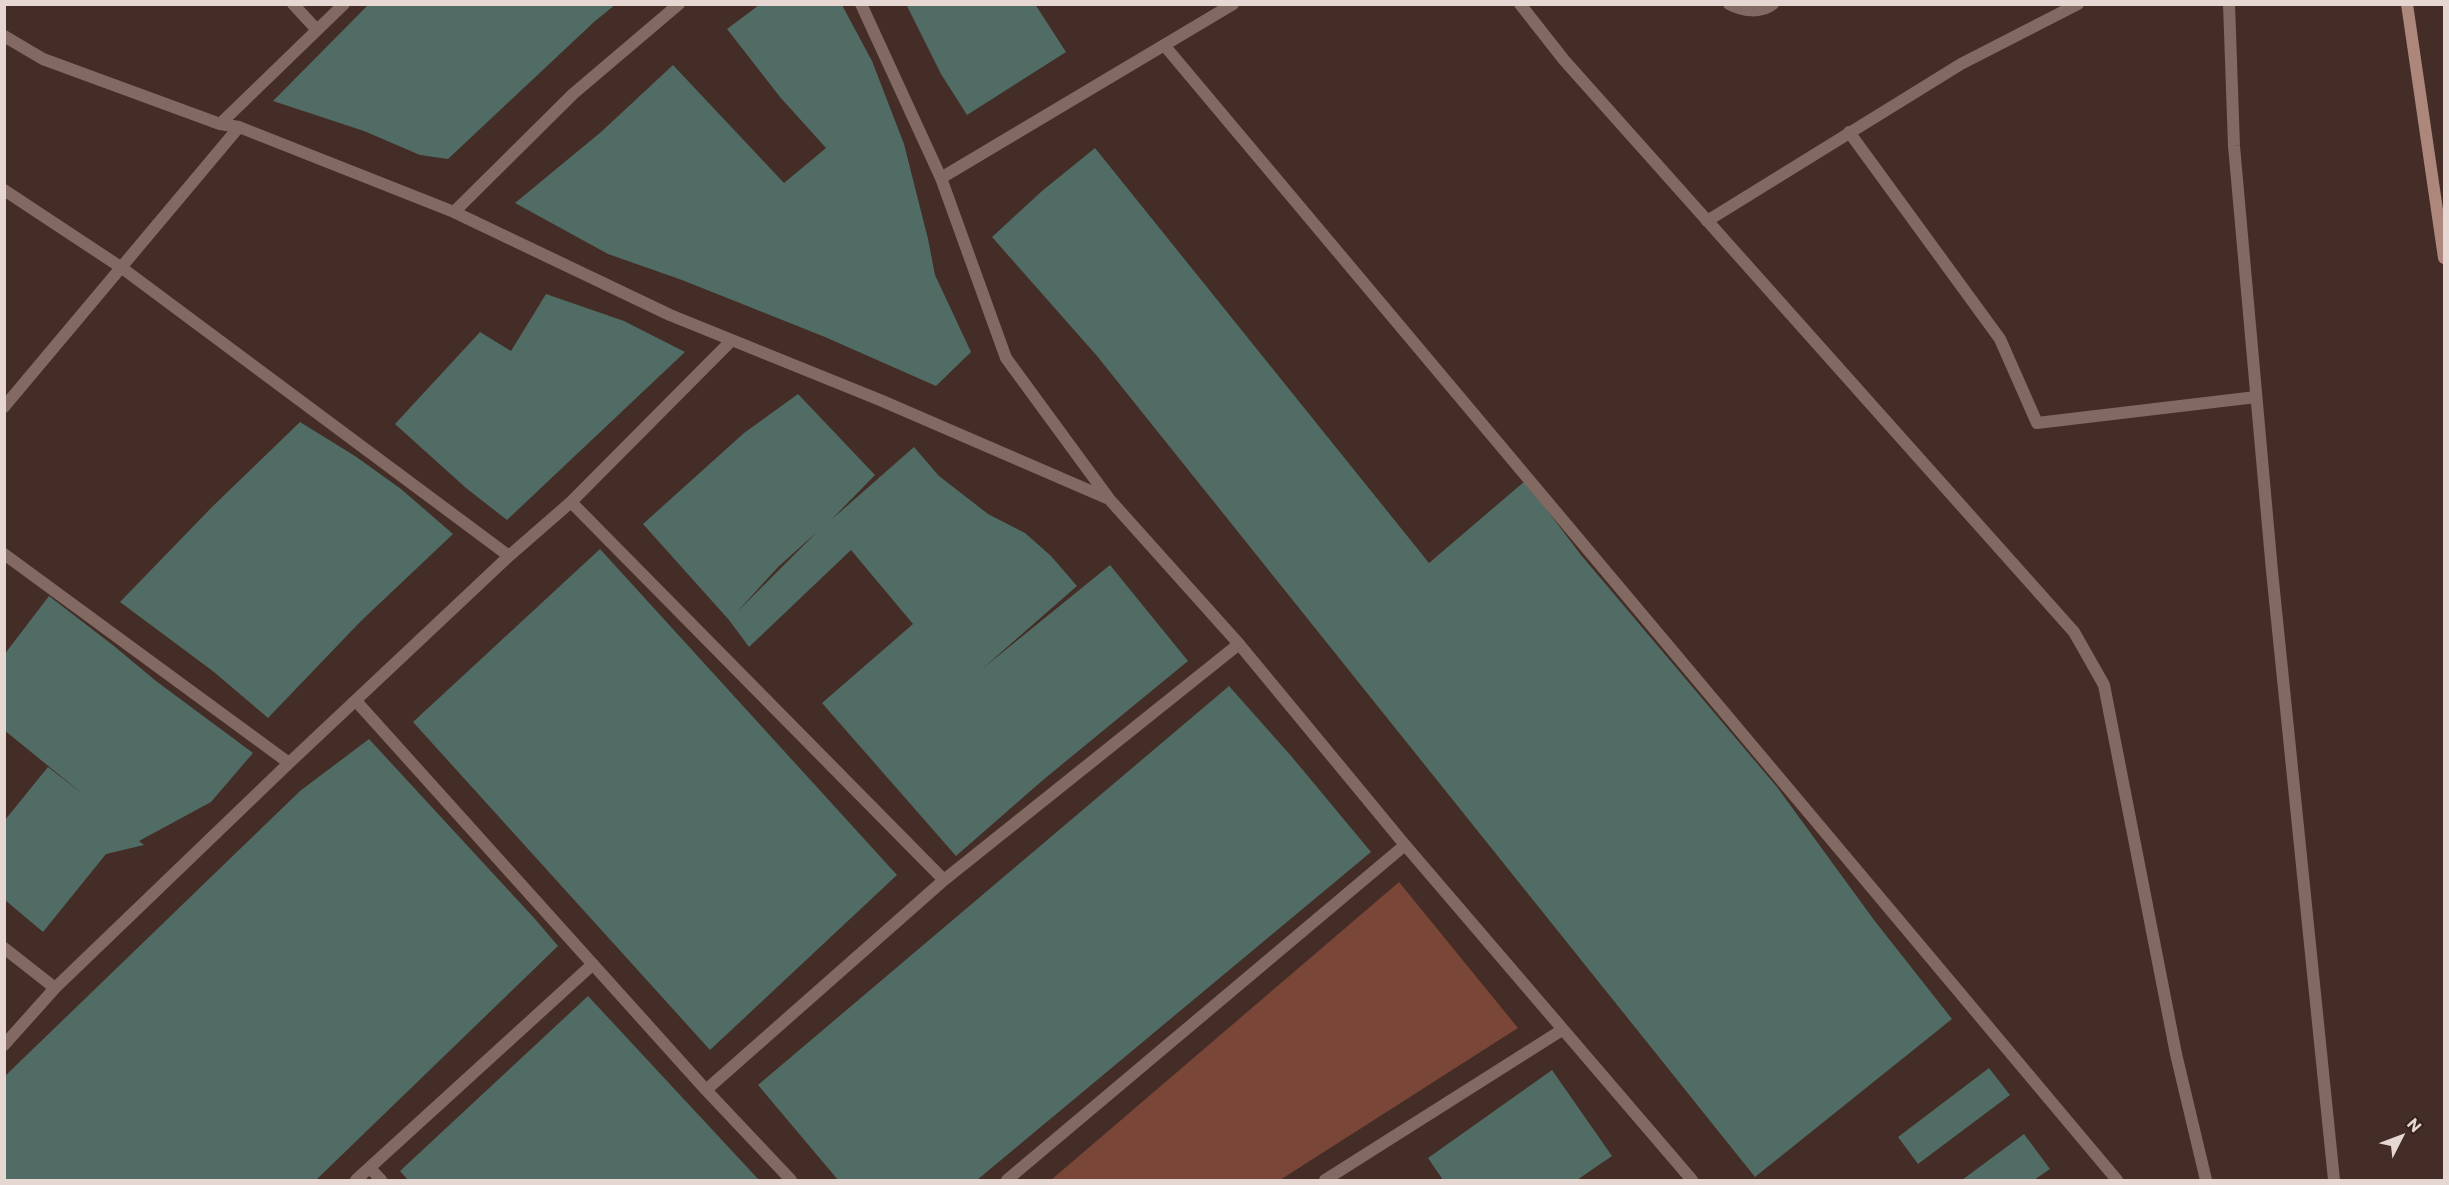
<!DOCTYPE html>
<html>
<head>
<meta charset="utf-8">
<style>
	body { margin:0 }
	#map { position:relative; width:2449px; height:1185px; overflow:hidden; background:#432d26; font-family:Commissioner,sans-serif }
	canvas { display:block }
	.frame { position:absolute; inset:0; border:6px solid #e6d7d2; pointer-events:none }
	.north { position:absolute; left:2371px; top:1107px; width:60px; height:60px; -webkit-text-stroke:4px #38231c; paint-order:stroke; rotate:48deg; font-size:16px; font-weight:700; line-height:24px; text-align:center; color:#e6d7d2 }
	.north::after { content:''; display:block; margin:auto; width:21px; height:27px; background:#e6d7d2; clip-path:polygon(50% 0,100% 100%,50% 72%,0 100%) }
</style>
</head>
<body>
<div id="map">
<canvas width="2449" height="1185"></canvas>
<div class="frame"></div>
<div class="north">N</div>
</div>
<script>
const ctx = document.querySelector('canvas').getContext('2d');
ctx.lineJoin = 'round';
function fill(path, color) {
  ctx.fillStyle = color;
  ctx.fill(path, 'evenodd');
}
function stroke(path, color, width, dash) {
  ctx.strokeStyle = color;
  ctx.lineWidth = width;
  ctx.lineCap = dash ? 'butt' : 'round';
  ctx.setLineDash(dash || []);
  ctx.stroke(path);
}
fill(new Path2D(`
	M1399,882L1518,1028L1280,1180H1051Z`), '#794637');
fill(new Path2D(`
	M369,4H616L594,22L448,159L420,155L364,131L273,101Z
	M906,4H1035L1066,52L967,115L941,74Z
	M759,5H842L872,61L904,144L928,239L935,275L971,352L936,386L825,337L682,280L608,254L515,203L601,132L673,65L784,183L826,148L780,97L727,29Z
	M1095,148L1429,563L1525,481L1581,555L1777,787L1874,920L1952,1019L1755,1177L1097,356L992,237L1042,191Z
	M546,294L624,321L685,352L507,520L466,488L395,424L480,332L511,351Z
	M798,394L875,475L831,520L914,447L939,476L988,514L1025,533L1051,556L1077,586L982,669L1110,565L1188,661L1043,780L956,856L822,703L913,624L851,550L749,647L729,620L643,524L744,433ZM818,531L737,612L778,567Z
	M300,422L355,456L401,489L453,534L360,622L268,718L214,672L120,602L213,506Z
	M600,549L897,875L710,1050L413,722Z
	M49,596L114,646L156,681L253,753L211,802L139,841L144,845L106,854L43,932L5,900V820L48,767L84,795L4,730V655Z
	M1229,686L1292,757L1371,852L977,1180H838L758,1085Z
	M369,739L535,919L558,946L316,1180H4V1077L300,791Z
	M588,996L759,1180H408L400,1171Z
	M1989,1068L2010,1095L1918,1164L1898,1137Z
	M1552,1070L1612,1156L1577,1180H1443L1428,1158Z
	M2024,1134L2050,1169L2034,1180H1962Z`), '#506c64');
stroke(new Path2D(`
	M293,4L317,30
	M861,4L941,178L1006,358L1110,500L1239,644L1405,845L1692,1180
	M1520,4L1564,60L2074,632L2104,685L2176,1054L2206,1180
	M1729,4C1742,11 1761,14 1773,4
	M2229,4L2234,146L2272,571L2334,1180
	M4,36L43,59L220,124L239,127L454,212L670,315L880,400L1109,499
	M1164,45L2117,1180
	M220,124L344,4
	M1849,132L2000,339L2037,423L2256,397
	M941,178L1233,4
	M4,190L122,268L509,556
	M454,212L573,94L679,4
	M1707,221L1961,64L2078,4
	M4,407L239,127
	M571,502L944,880
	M4,554L289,763
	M356,701L706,1090L791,1180
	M4,948L55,988
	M4,1045L55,988L289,763L509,556L571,502L731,341
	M706,1090L944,880L1239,644
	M370,1168L381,1180
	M356,1180L593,964
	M1007,1180L1405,845
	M1325,1180L1562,1030`), '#826962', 12);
stroke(new Path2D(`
	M2407,4L2444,258`), '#ad877b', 12);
</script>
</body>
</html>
